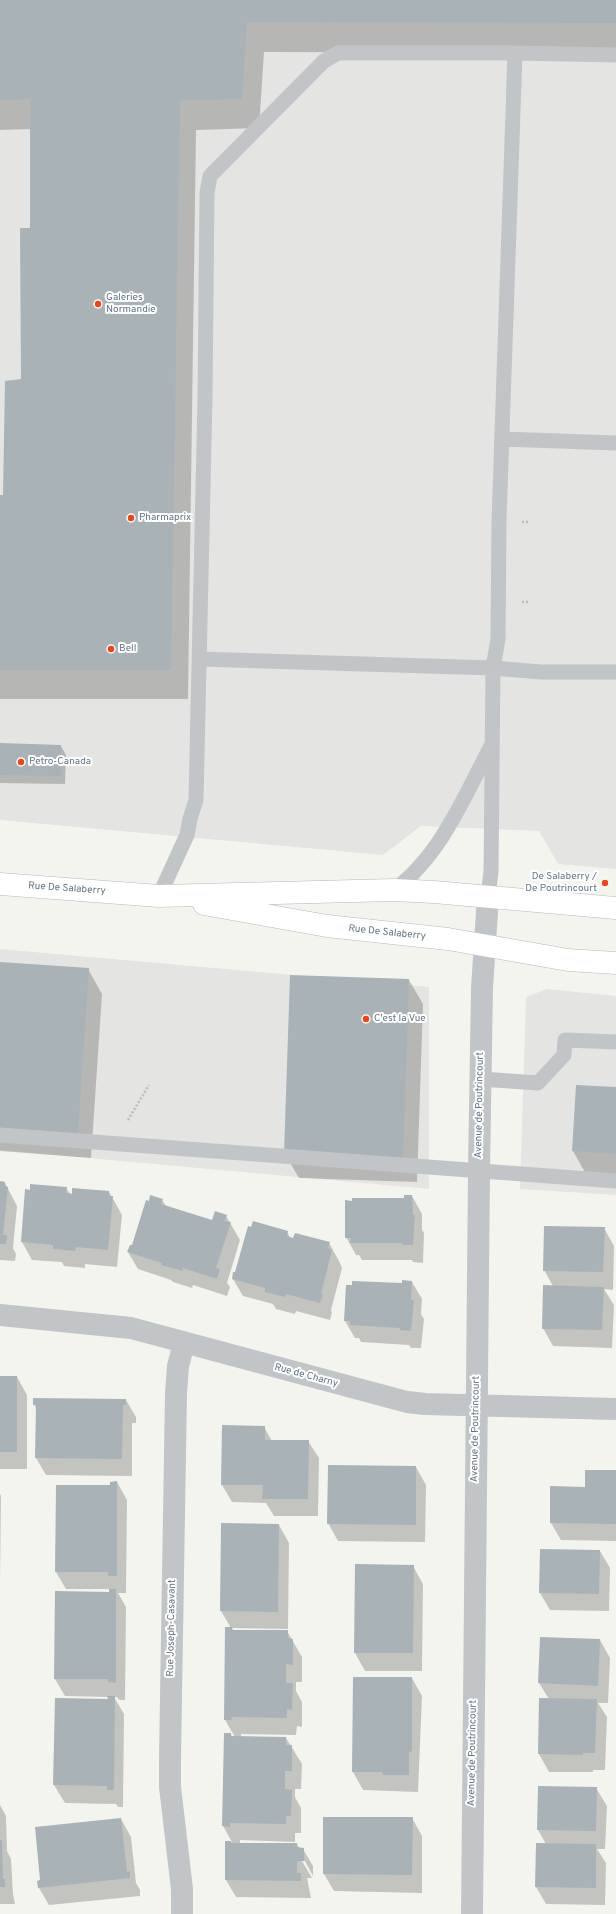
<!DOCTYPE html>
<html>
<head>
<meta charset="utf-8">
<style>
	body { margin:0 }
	canvas { display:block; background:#f4f4ef }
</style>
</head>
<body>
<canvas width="616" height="1914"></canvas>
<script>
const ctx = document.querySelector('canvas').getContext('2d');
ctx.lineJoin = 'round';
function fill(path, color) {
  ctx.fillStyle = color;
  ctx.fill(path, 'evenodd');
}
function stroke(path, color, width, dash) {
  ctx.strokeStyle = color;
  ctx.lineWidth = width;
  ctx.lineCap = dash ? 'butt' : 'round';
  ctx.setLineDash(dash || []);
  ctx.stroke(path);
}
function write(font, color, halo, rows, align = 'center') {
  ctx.font = font + ' Overpass,sans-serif';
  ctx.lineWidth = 4;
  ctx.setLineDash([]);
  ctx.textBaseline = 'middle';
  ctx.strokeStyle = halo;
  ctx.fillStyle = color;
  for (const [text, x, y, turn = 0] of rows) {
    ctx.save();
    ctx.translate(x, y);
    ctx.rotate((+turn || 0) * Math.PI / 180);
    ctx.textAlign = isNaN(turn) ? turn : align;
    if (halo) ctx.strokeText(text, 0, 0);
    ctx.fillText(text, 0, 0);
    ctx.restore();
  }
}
fill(new Path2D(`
	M0,0H616V869L558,864L539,831L421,826L383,855L0,820Z
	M0,949L429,987V1189L0,1150Z
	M547,989L616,996V1195L520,1189L526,997Z`), '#e4e5e3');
fill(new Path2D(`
	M0,0H616V53L264,52L259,128L196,130L188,699H0V496L4,497L22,380L31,229V129L0,130Z
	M0,745L61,746L66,755L65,784L0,783Z
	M0,963L88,969L102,994L91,1158L0,1151Z
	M409,980L423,1004L417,1182L299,1178L285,1154Z
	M616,1088V1177L587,1176L573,1151Z
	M0,1182L5,1183L17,1206L13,1248L16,1254L15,1261L0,1260Z
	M66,1188L70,1194L109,1192L112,1197L122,1215L117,1267L85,1264V1268L74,1267L64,1266L62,1262L32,1260L22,1242L26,1190Z
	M412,1196L422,1214V1230L424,1233L423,1263L413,1262L412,1260H362L359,1255H356L346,1237Z
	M162,1200L166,1206L213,1221L226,1216L240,1240L227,1283L230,1287L227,1296L193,1285L192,1288L173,1282L171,1280L138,1269L128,1252Z
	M604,1228L614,1246L613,1290L604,1289L614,1305L612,1348L553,1346L543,1328L553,1286L544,1270Z
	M287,1232L291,1239L329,1243L339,1261L342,1268L331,1310L332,1313L330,1320L296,1311L295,1314L276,1309L273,1304L243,1296L233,1279Z
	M412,1282L422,1299L421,1314L424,1319L421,1348H411L409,1345L361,1342L359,1338H355L345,1321Z
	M0,1377H17L27,1395V1469H0Z
	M126,1400L136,1417V1423H132V1476L46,1475L36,1458L37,1410L34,1404Z
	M264,1427L272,1441H308L319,1458L318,1516H274L266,1503L232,1502L222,1485Z
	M416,1467L426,1485L425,1542L338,1541L328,1523Z
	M616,1473V1541L561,1540L551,1523L586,1488Z
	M117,1482L127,1500L126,1593H118L126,1607L125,1700H119L117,1697H114L124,1714L123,1807H118L116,1804L65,1803L54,1785L56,1700H109L108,1697L65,1696L55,1679L110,1593V1589H66L56,1572L111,1486Z
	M0,1494L1,1496L0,1581Z
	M279,1525L289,1543L288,1629L232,1628L234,1631H287L302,1657V1682H296V1691L302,1702V1727L297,1726L296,1735L241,1734V1737L286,1738L291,1746L302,1764L301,1789H295V1797L301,1808V1833H295V1842L240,1840V1844H297L299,1848L303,1849L313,1866V1876L305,1861H302L312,1878H307L311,1898L236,1897L226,1880V1842H232L223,1826L231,1734L232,1737H235L225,1720L231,1628L221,1611Z
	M600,1551L610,1568L609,1611L550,1610L540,1593Z
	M413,1566L423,1584L422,1671H365L355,1653Z
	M600,1640L610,1658L608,1703H598L607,1717L605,1770H593V1772H549L539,1754L549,1699L539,1683Z
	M412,1678L422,1696L418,1792L363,1790L353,1772Z
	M596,1788L607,1806L605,1849H597L606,1863L605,1905L546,1904L536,1887L546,1844L538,1830Z
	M0,1805L6,1816L7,1851L11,1859L13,1894L15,1904H0Z
	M412,1818L422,1836V1893L334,1891L324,1874Z
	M121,1819L131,1837L136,1883L140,1890V1896L49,1905L39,1888Z`), '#0003');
fill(new Path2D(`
	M0,0H616V23L247,22L242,99L180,100L171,670H0V495H3L5,381L21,379L20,228H30V99L0,100Z
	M0,743L61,745V776L0,775Z
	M0,962L89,968L78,1133L0,1128Z
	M290,975L409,979L403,1158L284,1154Z
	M576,1085L616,1087V1154L572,1151Z
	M0,1181L5,1182V1186L8,1187L3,1235H7L6,1244H0Z
	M30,1184L67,1187L66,1193H69L72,1194V1188L109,1191V1196H113L108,1250L76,1247L75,1251L53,1249V1245L21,1242L25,1189L30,1190Z
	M150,1195L163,1199L161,1204L212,1220L215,1211L227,1215L225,1221L231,1222L216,1268L220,1269L217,1279L183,1268V1271L161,1265L162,1263L127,1252L130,1245H132L146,1200L149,1201Z
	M404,1195H412L413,1215H415L413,1245H402V1243H350L351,1238H345V1200L352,1201V1198H404Z
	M253,1221L288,1231L287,1236L293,1238L295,1233L330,1242L328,1248L332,1250L321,1294H323L320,1303L286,1294L285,1297L265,1292V1288L232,1279L233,1272H235L248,1226L251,1227Z
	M544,1226L605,1227L603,1272L543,1271Z
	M402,1280L412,1281L411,1300H414L411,1331L400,1330V1328L350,1325V1321H344L346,1285H352V1281L402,1283Z
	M543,1285L604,1287L602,1330L542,1329Z
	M0,1376H17V1452H0Z
	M33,1398L126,1399V1405H123L122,1459L35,1458L36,1405H33Z
	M222,1425L265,1426V1440H309L308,1499H262L263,1485H221Z
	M328,1465L416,1466V1525L327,1524Z
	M585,1470H616V1524L550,1523V1486L585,1487Z
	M117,1481V1576H108V1572H55L56,1485H110V1482Z
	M221,1523L279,1524L278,1612L220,1611Z
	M540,1549L600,1550L599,1594L539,1593Z
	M355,1564L414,1565L413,1653H354Z
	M109,1589H116V1683L108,1682V1679H54L55,1591L109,1592Z
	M225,1627H232V1630H288V1638L293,1639V1665L286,1664V1683H293L292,1710L287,1709V1718L231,1717L232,1720H224Z
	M540,1637L600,1639L598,1686L538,1683Z
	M353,1677H412V1751L409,1752V1775H383L382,1772H352Z
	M107,1696H115L114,1790H107V1786L53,1785L55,1698L108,1699Z
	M539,1698L597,1699L595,1753H583V1755L538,1754Z
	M224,1733H231V1736L286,1737V1745H292V1771H285V1789L292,1790L291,1816H286V1824L230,1823V1827L222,1826Z
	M538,1786L597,1787L596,1831L537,1830Z
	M323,1817H413L412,1875L323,1874Z
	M121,1818L127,1872L130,1871V1878L38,1888L37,1881L40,1880L35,1827Z
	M0,1840H2L3,1879H5V1887H0Z
	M225,1841H231V1843H297V1847L304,1848V1861H297V1873H301V1881L225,1880Z
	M536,1843L596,1844V1888L535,1887Z`), '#a9b2b7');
const secondary = new Path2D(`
	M0,884L159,896L394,890L434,892L616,908
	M204,904L327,926L448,939L568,960L616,963`);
stroke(secondary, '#b3b9bd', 23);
stroke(new Path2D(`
	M522,522H530
	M522,602H530
	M128,1120L149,1085`), '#babdbf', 2.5, [2, 2]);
stroke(new Path2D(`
	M502,439L616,443
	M199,659L493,668L541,672H616
	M394,890C441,855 464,797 491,746
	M159,896L187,835L190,819L196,800L205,398L207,193L210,176L324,61L338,53H515L616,55
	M488,897L491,871L493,668L498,639L499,521L515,53
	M481,1079L538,1083L564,1055L565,1040L616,1042
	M0,1135L616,1181`), '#c1c5c8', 15);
stroke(new Path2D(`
	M0,1315L131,1328L407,1402L425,1404L616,1409
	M182,1914V1889L170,1787V1758L176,1393L178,1366L184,1343
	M472,1914L479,1170L482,988L488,897`), '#c1c5c8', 22);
stroke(secondary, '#fff', 22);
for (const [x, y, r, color] of [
	[98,304,4,"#ef4415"],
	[131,518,4,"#ef4415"],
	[111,649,4,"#ef4415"],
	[21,762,4,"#ef4415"],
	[605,883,4,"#ef4415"],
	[366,1019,4,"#ef4415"]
]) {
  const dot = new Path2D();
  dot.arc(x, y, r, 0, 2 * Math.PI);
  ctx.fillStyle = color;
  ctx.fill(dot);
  stroke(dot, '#fff', 1.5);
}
write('10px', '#617483', '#fff', [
	["Galeries",106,298],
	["Normandie",106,310],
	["Pharmaprix",139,518],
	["Bell",119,649],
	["Petro-Canada",29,762],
	["De Salaberry /",597,877,"right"],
	["De Poutrincourt",597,889,"right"],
	["C'est la Vue",374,1019]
], 'left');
write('10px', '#617483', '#fff', [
	["Rue De Salaberry",67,889,4],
	["Rue De Salaberry",387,933,6],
	["Avenue de Poutrincourt",480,1105,-89],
	["Rue de Charny",306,1376,15],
	["Avenue de Poutrincourt",476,1429,-89],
	["Rue Joseph-Casavant",172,1628,-89],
	["Avenue de Poutrincourt",473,1753,-89]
]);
</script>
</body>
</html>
